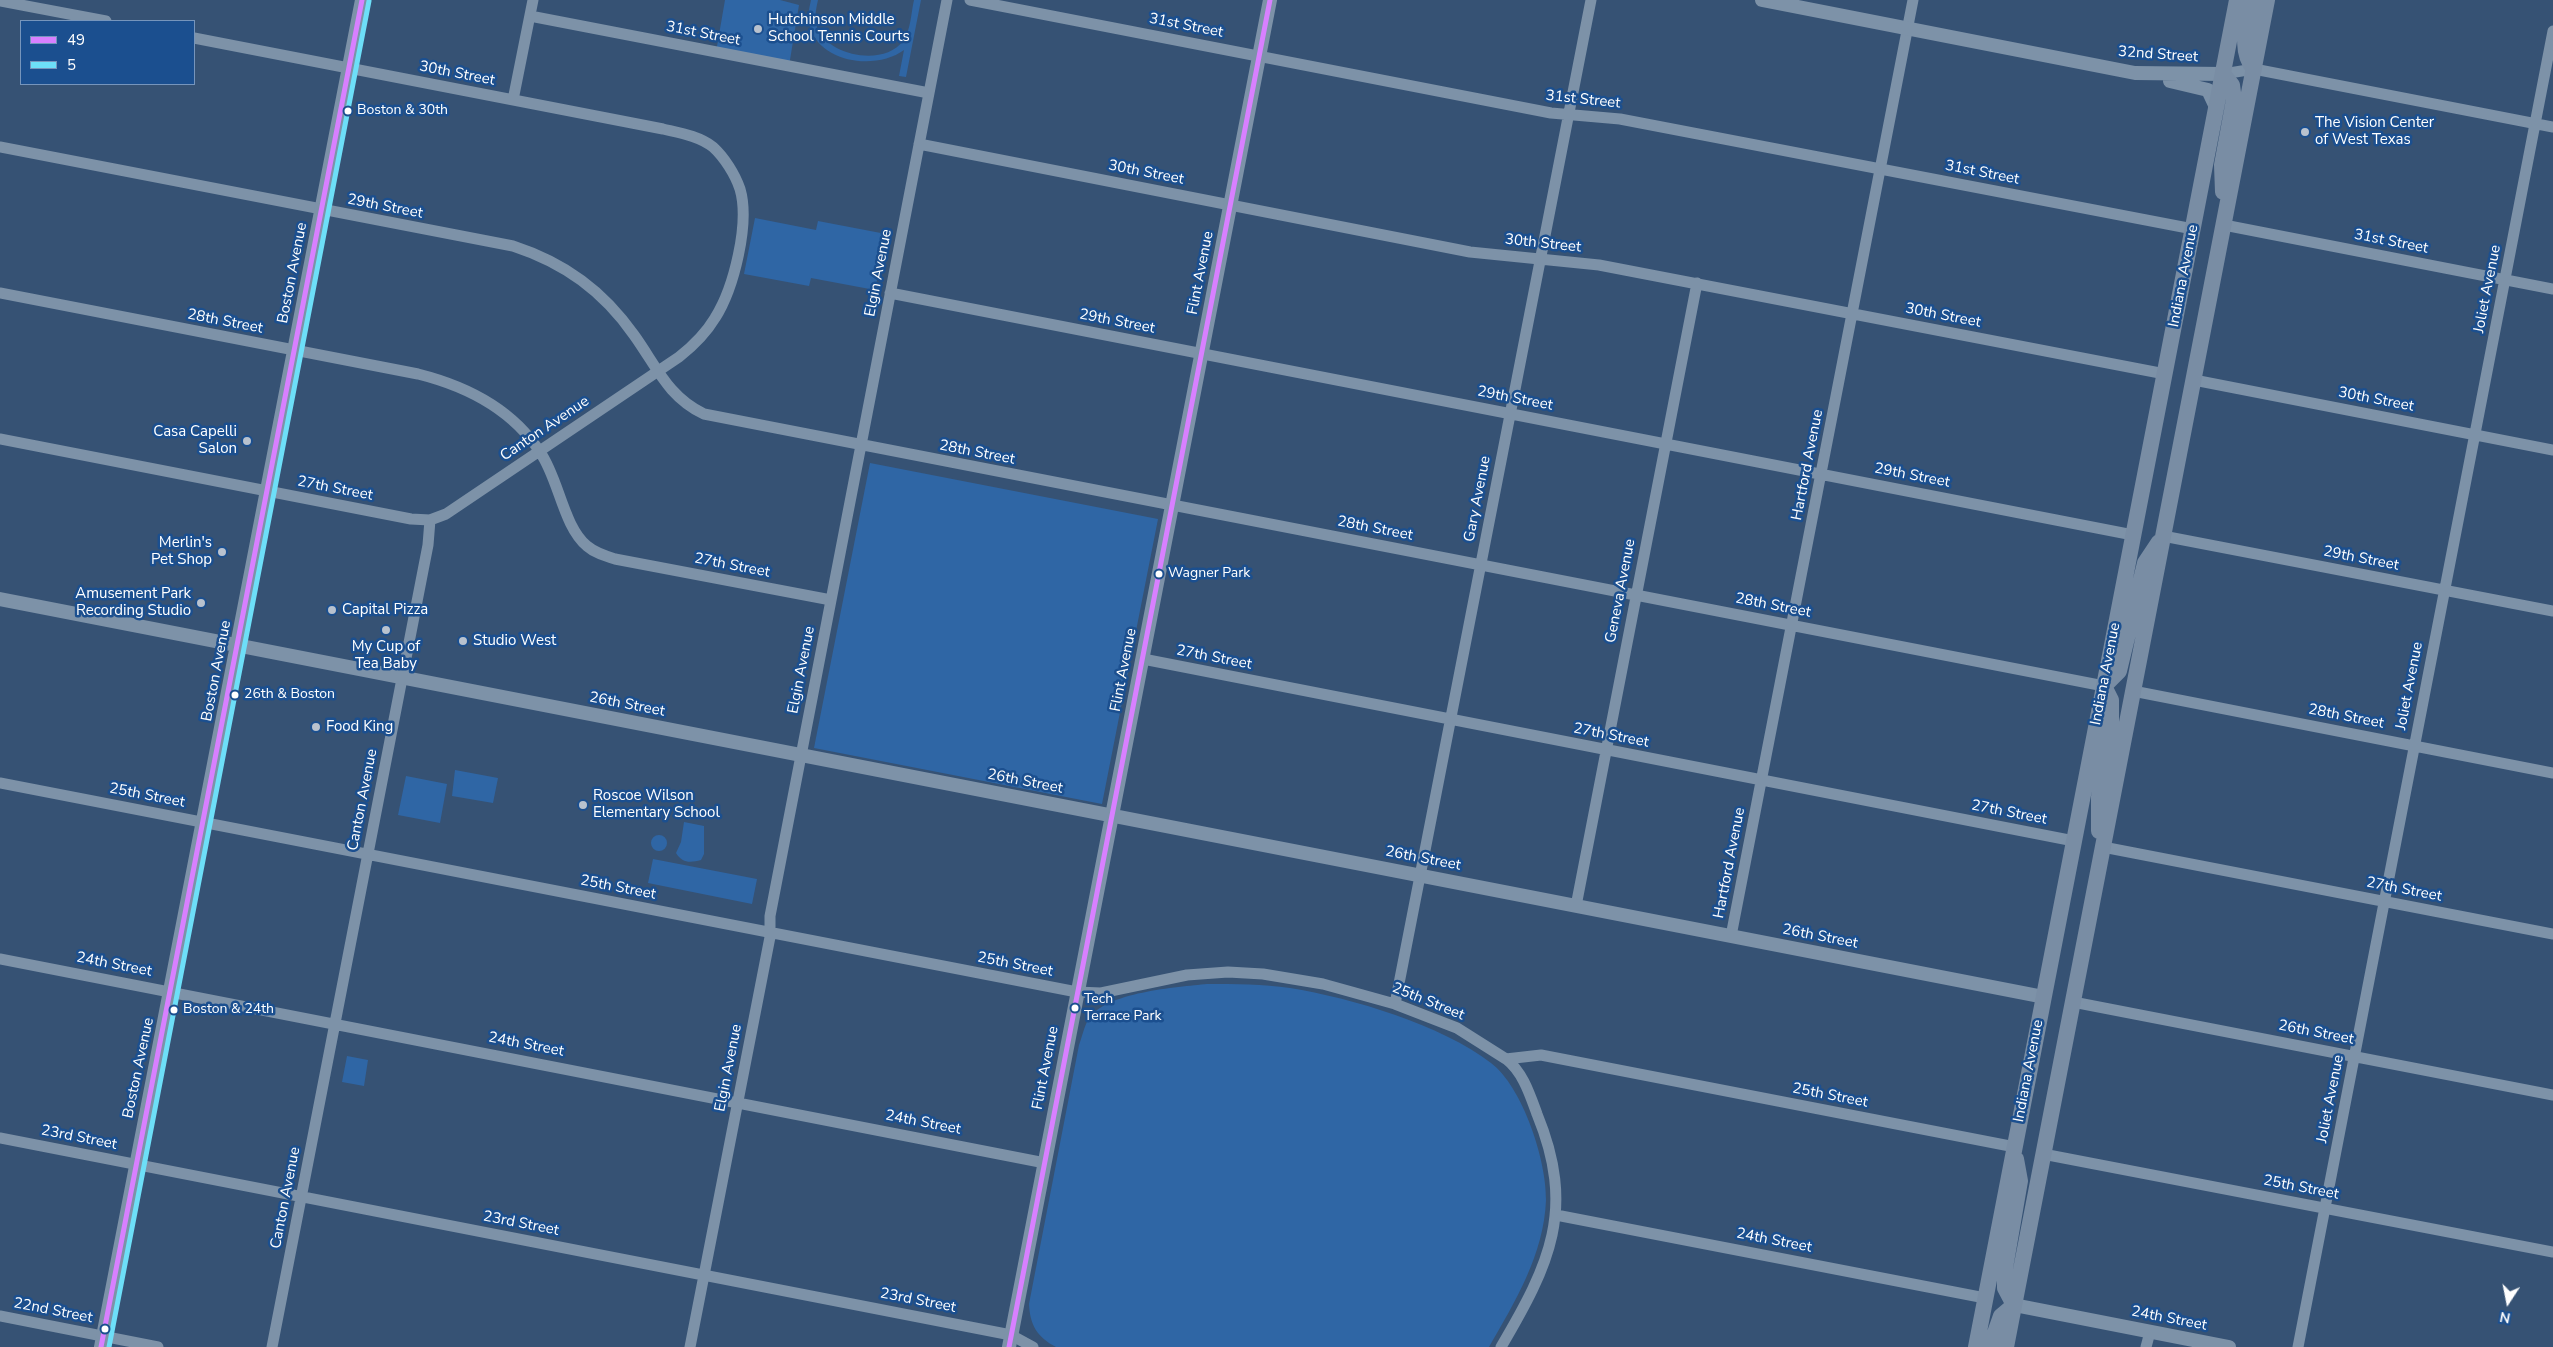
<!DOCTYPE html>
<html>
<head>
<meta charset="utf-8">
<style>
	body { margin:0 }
	#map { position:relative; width:2553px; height:1347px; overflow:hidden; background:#365274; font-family:"Nunito Sans",sans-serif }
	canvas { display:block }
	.legend { position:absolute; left:20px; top:20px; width:175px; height:65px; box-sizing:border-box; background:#1b4f8f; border:1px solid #7695bc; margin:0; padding:6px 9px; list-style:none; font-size:15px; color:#fff }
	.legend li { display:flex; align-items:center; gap:10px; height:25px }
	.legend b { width:25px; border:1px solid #7695bc }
	.north { position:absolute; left:2483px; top:1277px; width:50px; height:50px; -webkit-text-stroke:4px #1b4f8f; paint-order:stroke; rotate:191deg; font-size:14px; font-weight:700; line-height:20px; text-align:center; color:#fff }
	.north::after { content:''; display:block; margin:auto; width:18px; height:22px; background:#fff; clip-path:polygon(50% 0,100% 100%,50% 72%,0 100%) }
</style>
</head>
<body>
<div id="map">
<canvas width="2553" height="1347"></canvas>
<ul class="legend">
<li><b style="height:6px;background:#d880ff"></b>49</li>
<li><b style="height:6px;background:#6ddff8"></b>5</li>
</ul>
<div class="north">N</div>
</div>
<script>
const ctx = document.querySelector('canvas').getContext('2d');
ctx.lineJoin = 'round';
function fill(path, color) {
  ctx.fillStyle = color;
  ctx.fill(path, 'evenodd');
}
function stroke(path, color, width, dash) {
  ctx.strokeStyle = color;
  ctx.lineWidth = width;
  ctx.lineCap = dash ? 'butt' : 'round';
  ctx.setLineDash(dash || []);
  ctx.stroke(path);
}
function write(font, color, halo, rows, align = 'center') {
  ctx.font = font + ' "Nunito Sans",sans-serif';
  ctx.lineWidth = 5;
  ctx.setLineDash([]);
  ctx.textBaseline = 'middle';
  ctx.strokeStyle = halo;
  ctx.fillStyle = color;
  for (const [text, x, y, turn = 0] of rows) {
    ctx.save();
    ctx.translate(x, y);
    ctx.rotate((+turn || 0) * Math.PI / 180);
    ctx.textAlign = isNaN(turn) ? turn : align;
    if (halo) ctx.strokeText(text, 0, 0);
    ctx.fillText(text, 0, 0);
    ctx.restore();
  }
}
fill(new Path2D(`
	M725,0H780L799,5L789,66L716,52Z
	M811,0H818C816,9 814,18 817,27C827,56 884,67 903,41C911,30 911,13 914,0H921L906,77L899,76L904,50C877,70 821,64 810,27C807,18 809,9 811,0Z
	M755,218L816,230L818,221L886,234L875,290L811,278L809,286L744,274Z
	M870,463L1158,519L1102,804L814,748Z
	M455,770L498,778L493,803L452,796Z
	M406,776L447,784L440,823L398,815Z
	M684,822L704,826V854L701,860C690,863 682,863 676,853L681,842Z
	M651 843a8 8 0 1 1 16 0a8 8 0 1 1-16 0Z
	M653,859L757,879L752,904L648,883Z
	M1207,984C1235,984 1263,984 1290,988C1352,998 1442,1025 1491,1063C1523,1087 1547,1162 1546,1200C1544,1254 1515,1302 1489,1347H1056C1037,1337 1030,1325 1029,1304L1079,1045C1082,1037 1084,1027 1088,1020C1104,992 1178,987 1207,984Z
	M347,1056L368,1060L364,1086L342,1082Z`), '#2f66a5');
stroke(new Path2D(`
	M970,0L1551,113L1620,119L2193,229
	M0,1L106,21
	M530,16L929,93
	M2223,74L2254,69L2553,127
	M513,100L533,0
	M919,144L1470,252L1599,265L2165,374
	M0,147L513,246C565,263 603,291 634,335C657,367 668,397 704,414L2104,686
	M2224,225L2553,289
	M0,293L418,374C466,386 512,409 540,452C559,479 563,526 587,546C595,553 605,556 615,559L831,600
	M890,293L2133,535
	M2194,380L2553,450
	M0,439L411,519L430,520L446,514L679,357C693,346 706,333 715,318C734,288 750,223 740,189C735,174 724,157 713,147C699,136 680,133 663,129L194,38
	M2163,536L2553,611
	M1143,659L2074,841
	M2133,691L2553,773
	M0,783L1077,992L1101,993L1187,975L1228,972L1263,974L1323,984L1395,1004L1457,1028L1506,1059L1541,1055L2015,1147
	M2103,847L2553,934
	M1576,906L1697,283
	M1731,936L1913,0
	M0,959L1045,1163
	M2073,1002L2553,1095
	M1395,1004L1591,0
	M0,1138L1011,1335L1033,1347
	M2043,1154L2553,1252
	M1556,1215L1985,1298
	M0,1316L158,1347
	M272,1347L428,545L430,520
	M690,1347L770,937V916L947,0
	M1501,1347C1550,1264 1576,1209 1537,1114C1530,1095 1523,1072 1506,1059
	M2146,1347L2150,1332
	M2298,1347L2553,31`), '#7d92a8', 11);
stroke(new Path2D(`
	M1762,0L2135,73L2223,74
	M2170,81L2208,90L2216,107
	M0,599L2044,997
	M2014,1305L2229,1347
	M101,1347L362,0
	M1009,1347L1270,0`), '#7d92a8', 14);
stroke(new Path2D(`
	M2251,0C2248,23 2238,50 2254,69
	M2223,192L2222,165L2234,100L2232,85L2223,74
	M2099,831V797L2111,724V700L2104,686L2119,671L2145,563L2159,542
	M1976,1347L2237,0
	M1990,1347L2001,1316L2014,1305L2005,1288V1268L2020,1181L2016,1159
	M2006,1347L2267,0`), '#798da4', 16);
stroke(new Path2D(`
	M101,1347L362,0
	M1009,1347L1270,0`), '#d880ff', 5);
stroke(new Path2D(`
	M109,1347L369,1`), '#6ddff8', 5);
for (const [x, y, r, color] of [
	[758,29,5,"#b9c2ce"],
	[348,111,4.5,"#fff"],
	[2305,132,5,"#b9c2ce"],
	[247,441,5,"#b9c2ce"],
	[222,552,5,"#b9c2ce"],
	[1159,574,4.5,"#fff"],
	[201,603,5,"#b9c2ce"],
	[332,610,5,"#b9c2ce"],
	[386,630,5,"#b9c2ce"],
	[463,641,5,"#b9c2ce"],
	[235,695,4.5,"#fff"],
	[316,727,5,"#b9c2ce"],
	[583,805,5,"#b9c2ce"],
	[1075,1008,4.5,"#fff"],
	[174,1010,4.5,"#fff"],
	[105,1329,4.5,"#fff"]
]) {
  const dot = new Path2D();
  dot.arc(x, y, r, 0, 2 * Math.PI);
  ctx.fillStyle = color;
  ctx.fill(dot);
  stroke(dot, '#1b4f8f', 2);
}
write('14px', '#fff', '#1b4f8f', [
	["Boston & 30th",357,111],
	["Wagner Park",1168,574],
	["26th & Boston",244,695],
	["Tech",1084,1000],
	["Terrace Park",1084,1017],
	["Boston & 24th",183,1010]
], 'left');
write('15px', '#fff', '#1b4f8f', [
	["Hutchinson Middle",768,20],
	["School Tennis Courts",768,37],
	["The Vision Center",2315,123],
	["of West Texas",2315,140],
	["Casa Capelli",237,432,"right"],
	["Salon",237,449,"right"],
	["Merlin's",212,543,"right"],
	["Pet Shop",212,560,"right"],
	["Amusement Park",191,594,"right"],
	["Recording Studio",191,611,"right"],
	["Capital Pizza",342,610],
	["Studio West",473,641],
	["My Cup of",386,647,"center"],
	["Tea Baby",386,664,"center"],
	["Food King",326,727],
	["Roscoe Wilson",593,796],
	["Elementary School",593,813]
], 'left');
write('15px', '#fff', '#1b4f8f', [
	["31st Street",1186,26,11],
	["31st Street",703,34,11],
	["32nd Street",2158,55,4],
	["30th Street",457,74,11],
	["31st Street",1583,100,6],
	["30th Street",1146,173,11],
	["31st Street",1982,173,11],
	["29th Street",385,207,11],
	["31st Street",2391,242,11],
	["30th Street",1543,244,6],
	["Boston Avenue",293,273,-79],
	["Elgin Avenue",879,273,-79],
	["Flint Avenue",1201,273,-79],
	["Indiana Avenue",2184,276,-79],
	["Joliet Avenue",2488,289,-79],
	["30th Street",1943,316,11],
	["28th Street",225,322,11],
	["29th Street",1117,322,11],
	["29th Street",1515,399,11],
	["30th Street",2376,400,11],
	["Canton Avenue",545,429,-34],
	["28th Street",977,453,11],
	["Hartford Avenue",1808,465,-79],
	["29th Street",1912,476,11],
	["27th Street",335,489,11],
	["Gary Avenue",1478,499,-79],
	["28th Street",1375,529,11],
	["29th Street",2361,559,11],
	["27th Street",732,566,11],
	["Geneva Avenue",1621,591,-79],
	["28th Street",1773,606,11],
	["27th Street",1214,658,11],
	["Elgin Avenue",802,670,-79],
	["Flint Avenue",1124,670,-79],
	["Boston Avenue",217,671,-79],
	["Indiana Avenue",2106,674,-79],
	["Joliet Avenue",2410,686,-79],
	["26th Street",627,705,11],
	["28th Street",2346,717,11],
	["27th Street",1611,736,11],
	["26th Street",1025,782,11],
	["25th Street",147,796,11],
	["Canton Avenue",363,800,-79],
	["27th Street",2009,813,11],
	["26th Street",1423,859,11],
	["Hartford Avenue",1730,863,-79],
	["25th Street",618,888,11],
	["27th Street",2404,890,11],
	["26th Street",1820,937,11],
	["24th Street",114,965,11],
	["25th Street",1015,965,11],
	["25th Street",1428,1002,22],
	["26th Street",2316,1033,11],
	["24th Street",526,1045,11],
	["Boston Avenue",139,1068,-78],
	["Elgin Avenue",729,1068,-79],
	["Flint Avenue",1046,1068,-79],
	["Indiana Avenue",2029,1071,-79],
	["25th Street",1830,1096,11],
	["Joliet Avenue",2331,1099,-79],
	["24th Street",923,1123,11],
	["23rd Street",79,1138,11],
	["25th Street",2301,1188,11],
	["Canton Avenue",286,1198,-79],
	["23rd Street",521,1224,11],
	["24th Street",1774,1241,11],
	["23rd Street",918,1301,11],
	["22nd Street",53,1311,11],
	["24th Street",2169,1319,11]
]);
</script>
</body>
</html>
